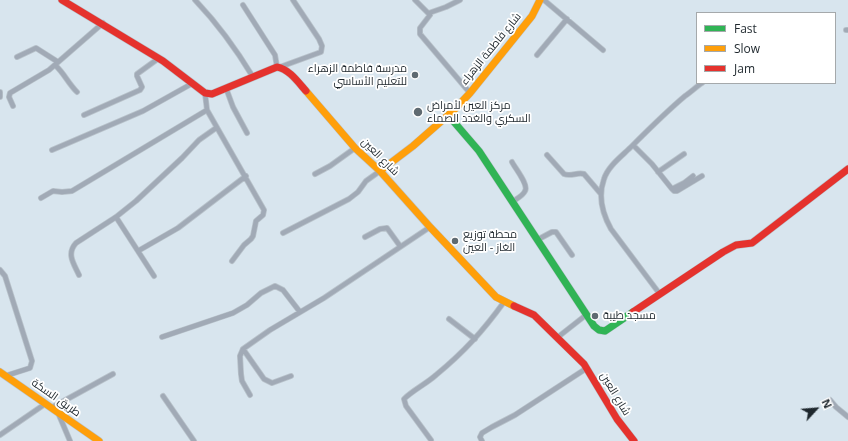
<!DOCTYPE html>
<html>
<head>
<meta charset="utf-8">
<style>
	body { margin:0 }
	#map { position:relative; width:848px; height:441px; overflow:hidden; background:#d8e5ee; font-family:"Open Sans",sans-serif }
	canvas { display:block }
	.legend { position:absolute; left:696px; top:12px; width:140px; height:72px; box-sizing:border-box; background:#fff; border:1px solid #a5a9ab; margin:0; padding:5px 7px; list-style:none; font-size:12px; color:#1e272d }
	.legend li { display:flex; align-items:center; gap:8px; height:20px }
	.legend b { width:20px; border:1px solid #a5a9ab }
	.north { position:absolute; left:796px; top:389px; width:40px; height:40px; -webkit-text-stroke:3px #fff; paint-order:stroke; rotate:64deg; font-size:11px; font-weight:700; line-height:16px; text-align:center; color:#1e272d }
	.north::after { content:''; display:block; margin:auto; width:14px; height:18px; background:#1e272d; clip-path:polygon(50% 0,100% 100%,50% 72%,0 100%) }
</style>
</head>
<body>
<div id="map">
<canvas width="848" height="441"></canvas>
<ul class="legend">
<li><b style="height:5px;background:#30b455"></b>Fast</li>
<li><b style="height:5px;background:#ff9f0a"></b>Slow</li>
<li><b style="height:5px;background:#e5322d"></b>Jam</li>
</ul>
<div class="north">N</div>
</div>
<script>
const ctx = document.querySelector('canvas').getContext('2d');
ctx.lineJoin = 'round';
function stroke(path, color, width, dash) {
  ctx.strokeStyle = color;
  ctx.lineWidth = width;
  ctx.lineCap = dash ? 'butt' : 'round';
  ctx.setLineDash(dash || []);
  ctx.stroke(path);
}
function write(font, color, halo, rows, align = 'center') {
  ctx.font = font + ' "Open Sans",Cairo,sans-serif';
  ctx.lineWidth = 3.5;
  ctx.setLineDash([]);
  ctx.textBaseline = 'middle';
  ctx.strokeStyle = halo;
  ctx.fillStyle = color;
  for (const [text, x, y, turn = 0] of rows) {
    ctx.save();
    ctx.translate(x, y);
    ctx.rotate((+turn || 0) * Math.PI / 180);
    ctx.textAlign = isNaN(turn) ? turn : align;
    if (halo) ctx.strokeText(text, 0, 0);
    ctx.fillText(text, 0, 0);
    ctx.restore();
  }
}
const street = new Path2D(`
	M195,0C217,23 236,49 253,77
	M415,0L430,15L420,28V34L470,93
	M544,0L603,50
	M243,5L275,55L277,67
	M429,13L446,7L460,0
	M846,30H848
	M537,55L567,19
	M17,57L36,48L58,62
	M55,65C64,73 68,83 77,92
	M280,67L321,52L322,46L319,39L293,0
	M226,88L233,107L247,133
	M0,92V97
	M205,93L207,110L264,210L263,215L256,221L253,236L251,239L244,245L232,261
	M13,106L9,97L10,93L49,70L103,23
	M84,115L140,90L142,87L137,76V74L159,58
	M633,145L652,164L672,189L684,183L693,176
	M52,150L143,111L193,83
	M547,155L564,174C571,177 577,172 584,174L601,194
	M512,162C515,168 529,185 525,191C523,196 516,199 512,202
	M658,172L684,154
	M315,174L330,166L355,148
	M672,189L674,191H677L702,176
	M41,198L53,191L62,192L72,191L207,110
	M116,217L154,276
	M283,233L349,199L358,192L366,181L380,171
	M365,237L380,229L387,228L400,246
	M537,240L552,232H556L572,255
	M138,251L178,228L246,176
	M0,270L5,276L32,361L30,368L5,376
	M79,275C74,264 66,254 76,243L116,217L136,201L182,158L199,140L216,128
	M659,293L611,229C602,213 598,196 604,179C608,166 622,156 632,146C649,129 666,112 685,96C691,92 696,87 702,83
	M449,319L475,339
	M162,337L233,313L247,305L261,293L275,286L283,290L300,312
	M558,337L586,315
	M243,349L264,379L272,383L291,376
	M250,395L242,381L241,374L240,356L243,349L270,330L324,298L430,227
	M163,396L194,441
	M830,400L836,407L848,417
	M51,408L113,374
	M59,415L70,441
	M0,435L45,404
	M431,440L406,406L404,399C413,390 426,384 436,375C464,352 483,331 504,302
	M482,441L480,437L482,433L492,427L515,415L587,368`);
const fast = new Path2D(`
	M448,115L479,151L594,326L599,330L605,331L633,312`);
const slow = new Path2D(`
	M306,91L355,148L380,171L430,227L496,297L514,306
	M380,171L413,146L454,110L470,93L532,16L540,0
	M0,372L99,441`);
const jam = new Path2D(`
	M62,0L163,61L205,93L212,94L277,67C289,69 298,82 306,91
	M514,306L534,315L584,364L617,419L634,441
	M633,312L723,252L736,245L752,243L848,169`);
stroke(street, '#b8c2ca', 6);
stroke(fast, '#b8c2ca', 8);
stroke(slow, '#b8c2ca', 8);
stroke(jam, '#b8c2ca', 8);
stroke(street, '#a1aab6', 4.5);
stroke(fast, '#30b455', 7);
stroke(slow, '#ff9f0a', 7);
stroke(jam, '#e5322d', 7);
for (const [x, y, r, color] of [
	[415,75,4,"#5f6a71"],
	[418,112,5,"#5f6a71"],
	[455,241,4,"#5f6a71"],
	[595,316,4,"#5f6a71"]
]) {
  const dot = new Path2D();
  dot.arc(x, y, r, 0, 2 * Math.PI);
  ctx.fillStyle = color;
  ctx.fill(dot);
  stroke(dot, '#fff', 1.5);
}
write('11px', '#1e272d', '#fff', [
	["شارع فاطمة الزهراء",491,49,-51],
	["شارع العين",380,157,45],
	["شارع العين",615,394,59],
	["طريق السكة",56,398,35]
]);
write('11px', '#1e272d', '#fff', [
	["مدرسة فاطمة الزهراء",407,69,"right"],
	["للتعليم الأساسي",407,82,"right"],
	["مركز العين لأمراض",427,106],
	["السكري والغدد الصماء",427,119],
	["محطة توزيع",463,235],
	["الغاز - العين",463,248],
	["مسجد طيبة",603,316]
], 'left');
</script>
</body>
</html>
